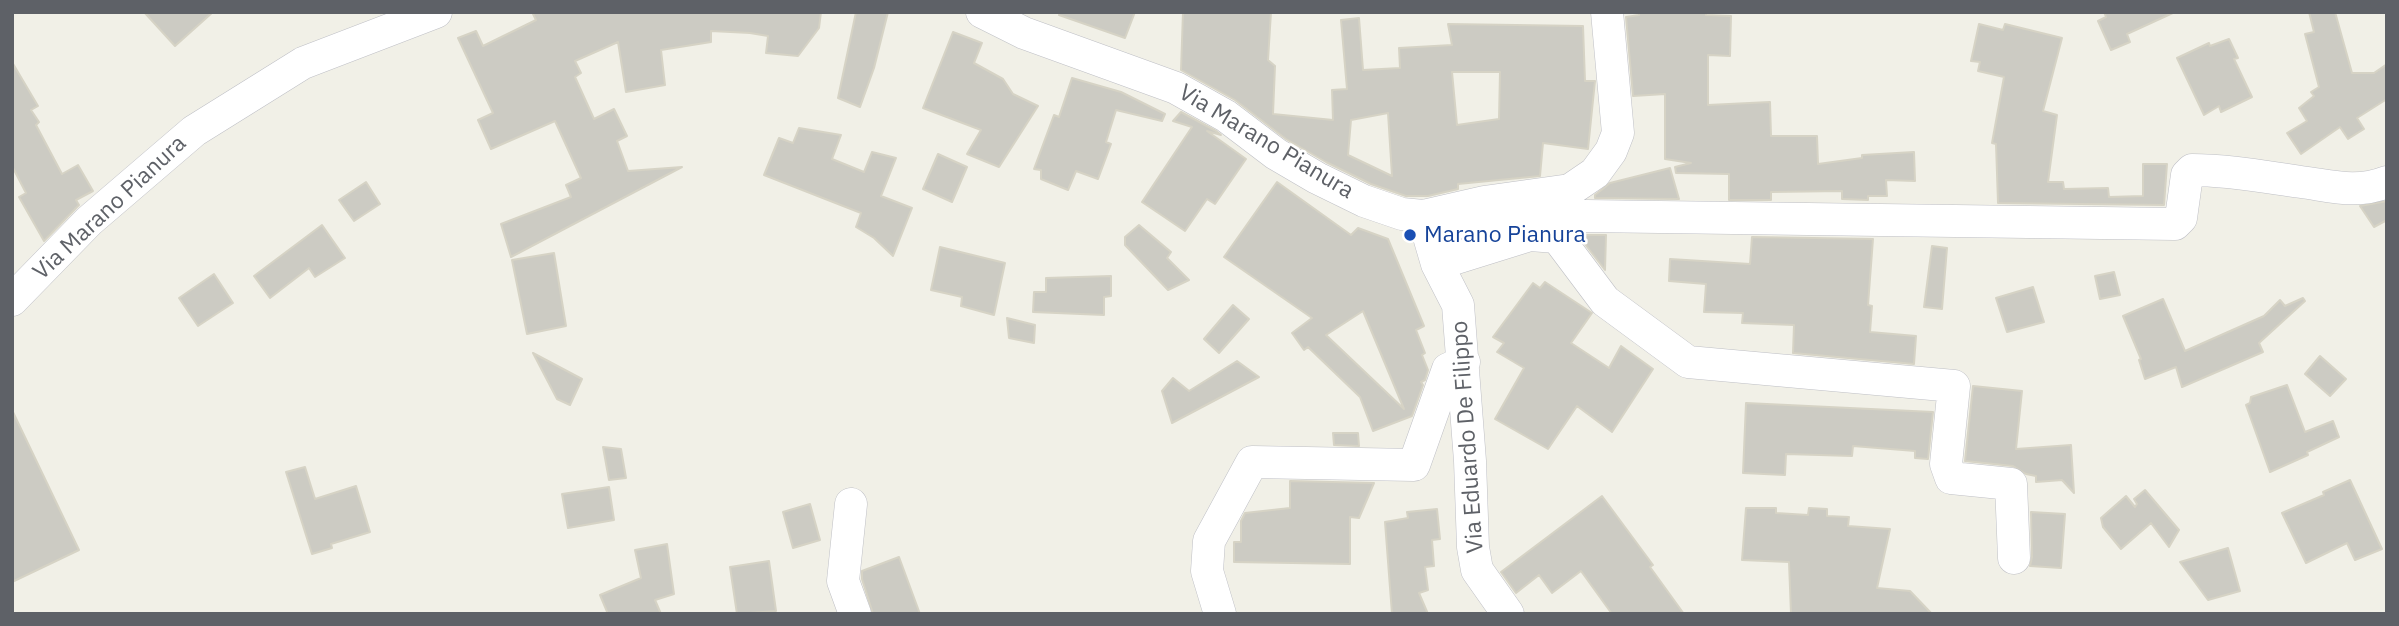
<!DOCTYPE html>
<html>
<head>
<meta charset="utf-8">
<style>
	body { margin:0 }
	#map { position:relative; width:2399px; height:626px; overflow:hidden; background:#f1f0e7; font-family:"IBM Plex Sans",sans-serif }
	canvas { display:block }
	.frame { position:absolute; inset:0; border:14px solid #5e6167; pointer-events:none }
</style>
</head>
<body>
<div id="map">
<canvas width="2399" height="626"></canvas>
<div class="frame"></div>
</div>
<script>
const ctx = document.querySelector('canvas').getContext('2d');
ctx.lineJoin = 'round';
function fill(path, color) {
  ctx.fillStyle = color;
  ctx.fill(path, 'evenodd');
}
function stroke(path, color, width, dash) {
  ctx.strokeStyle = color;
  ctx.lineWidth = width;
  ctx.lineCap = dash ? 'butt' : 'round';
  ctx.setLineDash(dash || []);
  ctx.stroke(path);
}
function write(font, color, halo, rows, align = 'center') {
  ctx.font = font + ' "IBM Plex Sans",sans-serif';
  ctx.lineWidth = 5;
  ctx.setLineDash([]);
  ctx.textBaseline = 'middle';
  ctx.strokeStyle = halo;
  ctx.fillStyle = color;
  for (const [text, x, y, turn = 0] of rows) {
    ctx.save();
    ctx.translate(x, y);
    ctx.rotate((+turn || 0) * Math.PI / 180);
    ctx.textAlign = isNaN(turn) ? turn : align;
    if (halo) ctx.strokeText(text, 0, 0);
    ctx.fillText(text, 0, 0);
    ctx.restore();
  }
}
const building = new Path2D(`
	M144,12H213L175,46Z
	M532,12H821L819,28L798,56L766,53L768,36L750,33L711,31V42L661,50L665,85L626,92L618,42L575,61L581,73L575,77L594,119L614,109L627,136L617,141L628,171L682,167L511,257L501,224L571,197L566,185L581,178L555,121L491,149L478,120L493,113L458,38L476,31L483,46L536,20Z
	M856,12H888L874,68L860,107L838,98Z
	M1060,12H1135L1125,38L1059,15Z
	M1183,12H1271L1268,60L1275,66L1273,114L1333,120L1332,90L1347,89L1341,20L1359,18L1363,70L1400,68L1399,48L1452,45L1448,24L1583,26L1585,81H1595L1588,149L1543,143L1540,176L1458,184V189L1428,196H1406L1371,184L1326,162L1286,139L1235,100L1181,70ZM1452,72H1500L1499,119L1457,125ZM1388,113L1392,176L1348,155L1351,120Z
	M1639,12H1706V15L1731,16L1730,56L1708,55V105L1770,102L1771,136H1817L1818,164L1862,158V155L1914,152L1915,181L1886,180L1887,196H1868V200L1842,199V191L1771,192V200H1729V174L1676,173L1675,167L1691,163L1665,159V94L1633,96L1626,17L1639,15Z
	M2104,12H2175L2127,34L2130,42L2111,50L2098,21L2106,17Z
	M2309,12H2335L2352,73H2374L2387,64V99L2357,118L2364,129L2348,139L2340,127L2301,154L2287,133L2307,121L2299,108L2314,96L2311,92L2319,87L2305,34L2314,32Z
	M1979,24L2003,30L2005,24L2062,38L2043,111L2057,115L2048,182H2063L2064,189L2108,188L2109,197L2143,196V164H2167L2164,205L1998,203L1996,144L1992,143L2004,77L1978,71L1980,62L1971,61Z
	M953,32L982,43L974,63L1003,79L1013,94L1038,106L999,167L967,154L981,130L923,108Z
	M2229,39L2238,58L2234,59L2252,97L2221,112L2219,106L2204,115L2177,58L2209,43L2210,46Z
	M12,62L38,106L31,110L39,122L36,125L62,174L78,165L93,191L76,200L79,205L44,241L19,197L26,193L12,166Z
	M1072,78L1121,92L1165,114L1162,121L1116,110L1106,142L1111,144L1098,179L1076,171L1068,190L1041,179V170L1034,169L1054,115L1059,117Z
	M1181,112L1216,131L1221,135L1207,131L1246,159L1215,204L1207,199L1185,231L1142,202L1192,127L1173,121Z
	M799,128L841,135L832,159L864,172L872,152L896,158L881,196L912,208L893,256L874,238L856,227L861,213L764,175L779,138L793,143Z
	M938,154L967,167L952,202L923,189Z
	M1670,168L1679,199L1595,198V195L1610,183Z
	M366,182L380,204L354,221L339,200Z
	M1277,182L1351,235L1358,228L1388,239L1424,326L1416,330L1425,353L1422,355L1428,370L1425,380L1421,382L1423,385L1412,416L1373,431L1360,397L1308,347L1304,350L1292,333L1312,318L1224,257ZM1363,311L1404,409L1326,335Z
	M2387,201V220L2374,227L2360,206Z
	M322,225L345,258L315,277L309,268L270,298L254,276Z
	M1139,225L1171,252L1167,258L1189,280L1168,290L1125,245V237Z
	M1578,235H1606L1605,270Z
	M1752,237L1873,239L1868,305L1872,306L1870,332L1916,336L1914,364L1793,353L1794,325L1742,323L1743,313L1704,312L1706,284L1669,281L1670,259L1750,264Z
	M1932,246L1947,248L1942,309L1924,307Z
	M940,247L1005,263L994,315L961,306L962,297L931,290Z
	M554,253L566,326L527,334L512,260Z
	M2114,272L2120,295L2100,299L2095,276Z
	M214,274L233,303L198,326L179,298Z
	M1111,276V296L1104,297V315L1033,312L1034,292H1046V278Z
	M1545,282L1592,313L1571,343L1609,368L1621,346L1653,369L1612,432L1577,406L1548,449L1495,419L1524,368L1497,352L1504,343L1493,337L1533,283L1540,288Z
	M2033,287L2044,322L2007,332L1996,298Z
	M2303,298L2305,301L2259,343L2263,352L2182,387L2176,367L2145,379L2139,360L2141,359L2123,316L2163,299L2185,351L2264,316L2280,300L2285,306Z
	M1233,305L1249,319L1219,353L1204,339Z
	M1007,318L1035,325L1034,343L1009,338Z
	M533,353L582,379L570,405L557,399Z
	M2320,356L2346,379L2330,396L2305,374Z
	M1237,361L1259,377L1172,423L1162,391L1173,378L1189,391Z
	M2287,385L2305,432L2333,421L2339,437L2307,452L2308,455L2270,472L2246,405L2250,403L2251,397Z
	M1973,386L2022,391L2016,449L2071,445L2074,493L2062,480L2036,482V476L2026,474L2013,466L1965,461Z
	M1746,403L1933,412L1928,459L1915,458V451L1853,446L1852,456L1786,454L1785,475L1743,473Z
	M12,410L79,550L12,582Z
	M1333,433H1358L1359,446L1334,445Z
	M603,447L621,449L626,478L609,480Z
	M305,467L315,499L356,486L370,532L331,544L332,548L312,554L286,472Z
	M2350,480L2382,549L2355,560L2347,543L2306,563L2282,513L2324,495L2323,492Z
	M1290,481L1374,483L1359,518L1350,517V564L1234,562V542H1241V521L1245,513L1290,508Z
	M609,487L614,520L568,528L562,494Z
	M2145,490L2179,530L2169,547L2151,523L2121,549L2103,527L2101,518L2126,496L2135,507L2137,504L2134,499Z
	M1602,496L1653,565L1650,567L1684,614H1612L1581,571L1552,593L1539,575L1516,593L1501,572Z
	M810,504L820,540L793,548L783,512Z
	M1746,508H1776V513L1808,515L1809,508L1827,509V516L1849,517L1848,526L1890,529L1877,588L1910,591L1932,614H1791L1789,562L1742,560Z
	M1437,509L1440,539L1432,540L1434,566L1425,567L1428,590L1419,593L1428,614H1392L1385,522L1408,518L1407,512Z
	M2031,512L2065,514L2061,568L2030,566L2032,557Z
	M667,544L674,594L655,600L661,614H608L600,595L641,578L635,550Z
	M2228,548L2240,591L2208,600L2180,562Z
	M899,557L920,614H873L862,579V571Z
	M769,561L776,611L737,614L730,567Z`);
fill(building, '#cccbc3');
stroke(building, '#d6d3c5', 2);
const minor = new Path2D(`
	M982,12L1024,33L1176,88L1226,116L1276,154L1317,178L1364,201L1402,214L1423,216L1484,202L1570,190L1595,173L1611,151L1618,133L1607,12
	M1441,213L1466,223L1586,216L2175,224L2181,218L2187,175L2192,170C2228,170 2265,177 2301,182C2332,186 2356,194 2387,182
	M1423,216L1437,264L1458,305L1470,461L1473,547L1477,570L1508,614
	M1437,264L1530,235L1557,237L1605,301L1688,362L1954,386L1946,464L1951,478L2011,484L2014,558
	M12,300L89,221L194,131L303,63L436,12
	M851,504L843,581L855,614
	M1220,614L1207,571L1209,541L1252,462L1414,465L1448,369L1464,362`);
stroke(minor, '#bebfc5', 33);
stroke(minor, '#fff', 32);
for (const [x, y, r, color] of [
	[1410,235,7,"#1a4fb4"]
]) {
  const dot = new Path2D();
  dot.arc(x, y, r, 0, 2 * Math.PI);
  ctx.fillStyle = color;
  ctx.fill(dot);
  stroke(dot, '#fff', 2.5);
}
write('23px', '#5e6167', '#fff', [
	["Via Marano Pianura",1266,142,31],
	["Via Marano Pianura",110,208,-43],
	["Via Eduardo De Filippo",1468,437,-94]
]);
write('23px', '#164399', '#fff', [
	["Marano Pianura",1424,235]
], 'left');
</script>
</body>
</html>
